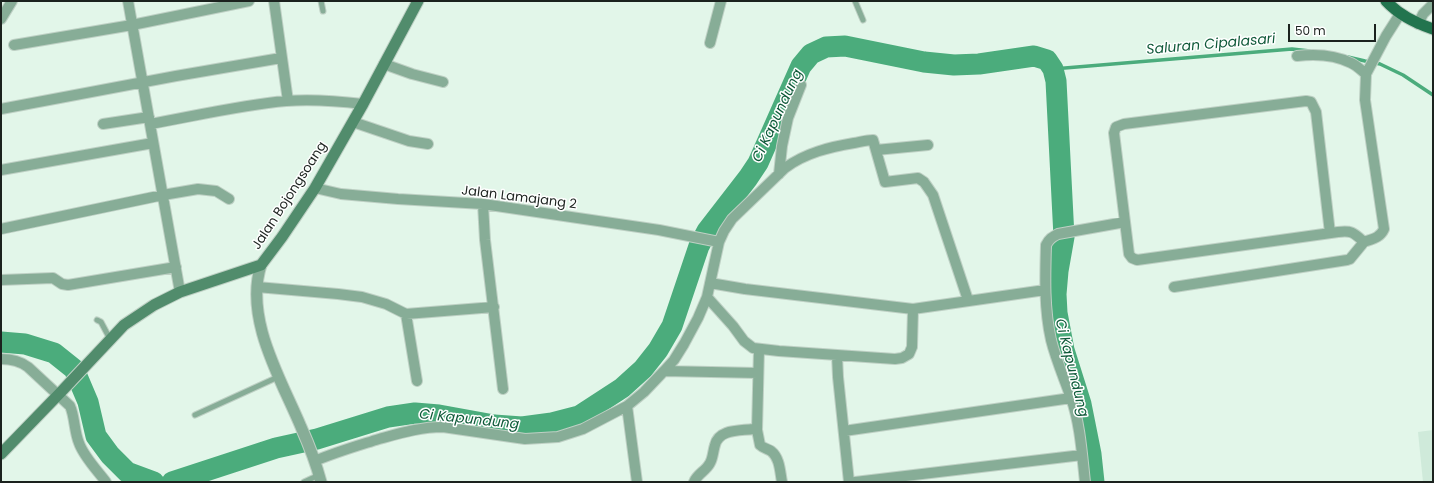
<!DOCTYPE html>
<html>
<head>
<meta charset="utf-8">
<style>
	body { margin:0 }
	#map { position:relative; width:1434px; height:483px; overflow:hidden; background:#e2f6e9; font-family:Poppins,sans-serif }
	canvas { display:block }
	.frame { position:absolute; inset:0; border:2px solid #1b221e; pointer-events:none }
	.scale { position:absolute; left:1288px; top:24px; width:88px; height:18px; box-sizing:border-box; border:2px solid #1b221e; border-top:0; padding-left:5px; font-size:12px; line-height:14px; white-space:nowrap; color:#1b221e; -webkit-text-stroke:3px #fff; paint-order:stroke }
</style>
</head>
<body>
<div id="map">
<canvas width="1434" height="483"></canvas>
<div class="frame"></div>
<div class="scale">50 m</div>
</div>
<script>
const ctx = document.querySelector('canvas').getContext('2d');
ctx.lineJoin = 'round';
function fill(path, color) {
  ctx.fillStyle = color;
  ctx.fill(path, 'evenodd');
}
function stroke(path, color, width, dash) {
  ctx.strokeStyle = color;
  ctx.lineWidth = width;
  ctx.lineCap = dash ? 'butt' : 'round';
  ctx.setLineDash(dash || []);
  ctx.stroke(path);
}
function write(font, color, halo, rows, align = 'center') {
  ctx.font = font + ' Poppins,sans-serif';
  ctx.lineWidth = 3;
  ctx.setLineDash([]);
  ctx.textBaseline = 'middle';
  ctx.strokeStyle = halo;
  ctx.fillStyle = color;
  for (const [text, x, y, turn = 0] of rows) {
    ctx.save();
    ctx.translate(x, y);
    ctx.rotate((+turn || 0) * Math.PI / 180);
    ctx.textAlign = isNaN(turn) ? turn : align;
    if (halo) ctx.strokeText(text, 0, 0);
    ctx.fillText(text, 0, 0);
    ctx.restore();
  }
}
fill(new Path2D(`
	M1433,430V482H1423L1418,432Z`), '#cfeada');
stroke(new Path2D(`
	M1348,57L1365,61L1380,64L1403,75L1433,95
	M1053,69L1292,49L1310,51`), '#4bac7c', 3.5);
stroke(new Path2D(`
	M1,342L25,344L54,353L74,369L88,402L96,436L110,455L127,472L154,482
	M172,482L276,448L317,439L388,417L415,413L439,415L494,425L522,427L552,423L579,416L622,388L643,369L658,350L672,326L699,246L707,231L748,178L758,163L801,66L811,54L826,47L845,46L924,62L954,65L979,64L1034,56L1047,60L1053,69L1056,81L1064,237L1058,271L1056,294L1057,313L1064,350L1081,404L1091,454L1094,482`), '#4bac7c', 21);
const service = new Path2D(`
	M321,1L323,11
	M855,1L863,20
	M97,320L101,322L110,339
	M195,415L278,377
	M304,482L319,475`);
const minor = new Path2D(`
	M128,1L180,292
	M274,1L288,101
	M1,19L12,1
	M1418,24L1423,14L1433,4
	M710,43L721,1
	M14,45L132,25L249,1
	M1297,56C1314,54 1335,55 1351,63C1356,65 1361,70 1366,74
	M384,64L412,74L443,82
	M1,109L176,76L281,58
	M353,122L409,141L428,144
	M103,124L149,117
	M150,124C195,116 241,105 286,101C311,99 338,101 363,104
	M876,150L928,145
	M1,170L153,143
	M779,174L782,146L788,118L801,85
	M315,188L341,194L398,199L483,204L659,230L719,242
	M483,204L485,240L503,389
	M1125,222L1114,133L1116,127L1124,124L1306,101L1311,102L1316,112L1330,233
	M1,229L163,195L198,189L216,191L229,199
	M1,280L53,278L62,284L68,285L176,267
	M710,283L745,289L913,309L1045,290
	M257,287L338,294L362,297L386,304L406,314L494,307
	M1174,287L1347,260L1350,259L1364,242
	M707,297L733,326L744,341L753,348L779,351L895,359L902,358L909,354L912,347L913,309
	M406,314L417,381
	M837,355L838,377L849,482
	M1,359C11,359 20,361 28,367L70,406C75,417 74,431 79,443C84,457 97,470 106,482
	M664,371L758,373
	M627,406L637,482
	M757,430L759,349
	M844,431L1071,398
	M315,461C336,452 357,446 379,439C401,433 421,427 443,427L525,439L558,437L583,429L627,406L644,392L664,371L674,360L684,344L698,318L707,297L719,242L724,231L732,219L785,168C805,153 830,147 854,143C860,142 867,140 873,140L885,182L918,178L924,182L933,195L968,300
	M694,482C697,474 706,471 710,463C713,458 713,451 715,445C719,429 739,431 753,429L757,430L760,445C763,448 768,449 771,451C780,458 780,472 782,482
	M855,482L1082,455
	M1085,482C1082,455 1080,423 1071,398C1064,378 1056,360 1051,340C1044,309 1045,277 1046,245C1049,239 1052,237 1058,234L1125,222L1129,254L1132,258L1137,260L1338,232C1352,230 1354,233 1364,242C1372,239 1380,238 1384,229L1365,100L1366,74L1386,36L1400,14`);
const tertiary = new Path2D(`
	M261,265C244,319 281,379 301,427C309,445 316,463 321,482`);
const secondary = new Path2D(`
	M1,454L60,393L124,325L154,305L180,292L261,265L282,237L315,188L363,104L418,1`);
const primary = new Path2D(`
	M1386,1C1399,15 1415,23 1433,29`);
stroke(service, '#bed0c4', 7);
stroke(minor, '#bed0c4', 12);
stroke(tertiary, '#bed0c4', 13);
stroke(secondary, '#bed0c4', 13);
stroke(primary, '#bed0c4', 13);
stroke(service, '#87ad97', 5);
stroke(minor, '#87ad97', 10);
stroke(tertiary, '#87ad97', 11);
stroke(secondary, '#518c6c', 11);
stroke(primary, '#22744e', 11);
write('13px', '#1b221e', '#fff', [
	["Jalan Bojongsoang",290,196,-57],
	["Jalan Lamajang 2",519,198,7]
]);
write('italic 14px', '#0f5939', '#fff', [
	["Saluran Cipalasari",1211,45,-5],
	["Ci Kapundung",778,116,-65],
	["Ci Kapundung",1071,368,76],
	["Ci Kapundung",469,420,6]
]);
</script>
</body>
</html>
